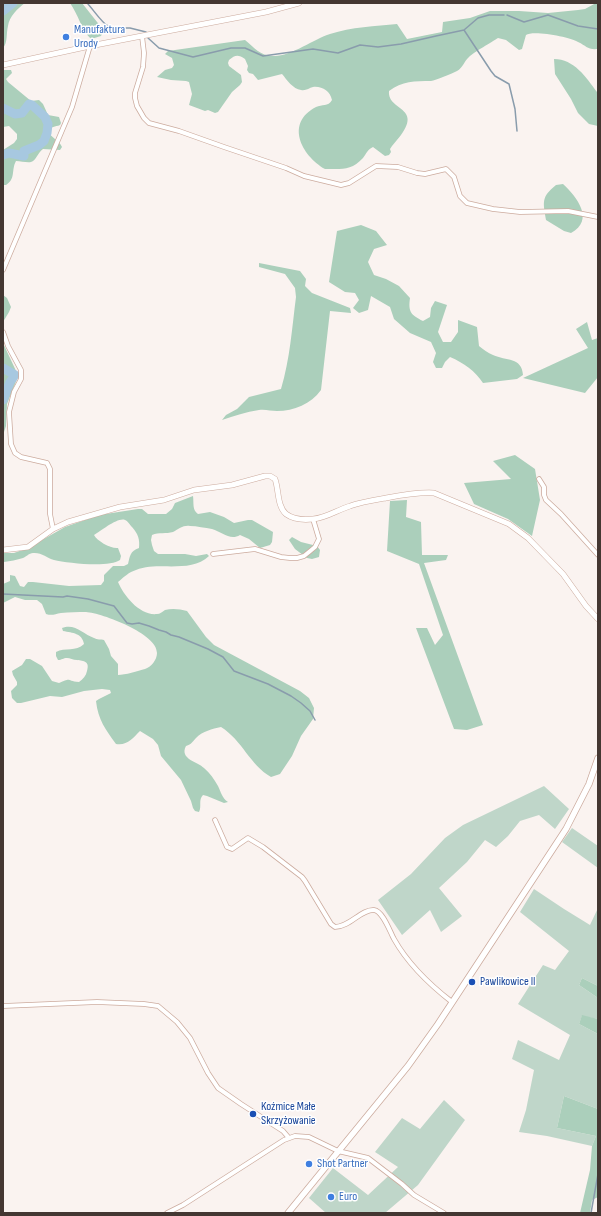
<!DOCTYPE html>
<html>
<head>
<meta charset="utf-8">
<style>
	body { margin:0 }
	#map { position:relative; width:601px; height:1216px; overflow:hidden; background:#faf3f0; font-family:"Sofia Sans Condensed",sans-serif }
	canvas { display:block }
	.frame { position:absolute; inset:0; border:4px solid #443732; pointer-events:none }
</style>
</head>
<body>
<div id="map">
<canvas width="601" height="1216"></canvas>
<div class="frame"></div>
</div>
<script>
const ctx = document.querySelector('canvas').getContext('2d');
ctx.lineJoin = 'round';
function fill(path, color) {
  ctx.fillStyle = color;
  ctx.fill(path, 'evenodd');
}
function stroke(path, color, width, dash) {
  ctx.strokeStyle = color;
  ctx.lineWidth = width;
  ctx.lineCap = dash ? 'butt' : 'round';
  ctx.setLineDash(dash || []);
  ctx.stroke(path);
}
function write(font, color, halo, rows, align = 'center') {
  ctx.font = font + ' "Sofia Sans Condensed",sans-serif';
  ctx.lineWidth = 3;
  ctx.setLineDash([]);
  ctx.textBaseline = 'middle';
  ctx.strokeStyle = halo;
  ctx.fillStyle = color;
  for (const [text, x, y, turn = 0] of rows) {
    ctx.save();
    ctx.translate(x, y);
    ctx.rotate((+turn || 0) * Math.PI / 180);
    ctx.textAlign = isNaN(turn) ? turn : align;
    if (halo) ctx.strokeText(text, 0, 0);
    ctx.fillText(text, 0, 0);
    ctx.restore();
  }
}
fill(new Path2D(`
	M544,786L569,809L555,829L539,815L520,821L508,836L496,847L485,840L467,862L439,888L462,916L441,932L430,910L402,935L378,900L411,874L445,838L463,825Z
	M572,828L598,846V868L562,842Z
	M534,889L564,909L590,925L598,908V986L582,978L579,985L598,998V1019L582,1016L579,1024L598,1034V1109L564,1096L557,1128L596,1136L592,1146L547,1136L519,1132L526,1110L534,1070L512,1059L518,1040L559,1060L570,1035L518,1004L543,965L555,970L569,951L520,912Z
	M444,1100L465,1120L418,1185L385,1213H326L309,1198L333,1168L368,1195L398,1167L375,1152L402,1118L420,1129Z`), '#bfd6c9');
fill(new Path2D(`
	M3,3H25C18,8 9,17 8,26C6,34 8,42 3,48Z
	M70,3H82L101,27L103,32L101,36L91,39C82,31 78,14 70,3Z
	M596,3H598V49C587,50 587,46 578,42C570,37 533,30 526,35L522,49L519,50L506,40L498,38C492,42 474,52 469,57C464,61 463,68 457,71C451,74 436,80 431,81C415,81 402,81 389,91C387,113 430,105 392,146L390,149L391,152L389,155L385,156L373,147C368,149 366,154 363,158C351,171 341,169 325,169C301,155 285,123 316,107C322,104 328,107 332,100C330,91 322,86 313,87C309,88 306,91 301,90C293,89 287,80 282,74L258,80L253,74L249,73L247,70L248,66L245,59C238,54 235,55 229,60L228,63L229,66L241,75L242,82L240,85L232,92L218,112L215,113L208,110L205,111L189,105L192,94L189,82L186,81L171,80L157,77L165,70L172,68L174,65L172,58L165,54L168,51L245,40C254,47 260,56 273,56C290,57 314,39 330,34C351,27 376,26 397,24L407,39L442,32L443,22L470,18L490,11H519L548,13L578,10L585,9Z
	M554,59C574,59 586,77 597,92L598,94V126L589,124L578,113L571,99L555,74Z
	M3,70H11L12,73L6,79L8,82L31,101L39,100L43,104L48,115L59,117L61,123L60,125C55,127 51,126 48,131C51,138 59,140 62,147L60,150L43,149C38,152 36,161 31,162C27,163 21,161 16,161C11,170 16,179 6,185H3V150L14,143L17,139V134L9,126L3,127Z
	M563,184C577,197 595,220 571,233L564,231L546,220C543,202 541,197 556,185Z
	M361,225L376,231L387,245L374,249L368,262L374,275L386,279L399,286L410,298C408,312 411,315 423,321L430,317L431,308L435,301L447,305L438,332L443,342H451L458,332V320L477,327L479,346C483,349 488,353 493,355C506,361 522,357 523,375L517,379L483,383C475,371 464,363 450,357L445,362L442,368H436L433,362L436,353L431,342L410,333L394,319L390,307L371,296L368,310L359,313L353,308L359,300L355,293L345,292L329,282L337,231Z
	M259,263L300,271L306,279L305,286L312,293L350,308L351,313L330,311L321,390C311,404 294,411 277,411C271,411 265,409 259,410C246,412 234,416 222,420L226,415L237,409L249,397L281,389C290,359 292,328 296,297L295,288L285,274L259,267Z
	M3,295L7,298L11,307L9,312L3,322Z
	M587,322L592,340L598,338V377L585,393L523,378L588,348L576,329Z
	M3,343L17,373V379L7,404L6,426L3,435Z
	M515,455L535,469L540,500L532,536L508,519L474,504L464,483L511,479L493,461Z
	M193,496C194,503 192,510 198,514L210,512L224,517L234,523L248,520H252L273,532L272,542L270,545L260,548L249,539L240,535C230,541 222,532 212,529C205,528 197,526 190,526C183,525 179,529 173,532C166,534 159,532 152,535L151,540L152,545L154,551L158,554H185L196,556L207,554L209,556C190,574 159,561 136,570C129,572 124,577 118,582C124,596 140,616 157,614C160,614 162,612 165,610C172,608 180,609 187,611L206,637L214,645L300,691L309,698L314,708L313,719L301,736L292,756L280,774L271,777C250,765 242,740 221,727C212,729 203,731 196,738C192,742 192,744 186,746C179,759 198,762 204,768C210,773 214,779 218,786C221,792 222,798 228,802L224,803L207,796L203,795C198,800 202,806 199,812L195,811L193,808L191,801L181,780L161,756L158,745L153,739L140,731C133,738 127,746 116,744C106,730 98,720 96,701L99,699L111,693L110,690L102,689L84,691L62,697L50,696L21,703H17L12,698L11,691L17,685V682L13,675L12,671L22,665L26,659H30L42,666L52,681L59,683C72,677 66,681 79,682C83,679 86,676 87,671C90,661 84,661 77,660C73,660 70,658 67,658C63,658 62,660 58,660L56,656V652C65,647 76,652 84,644C82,633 73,633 63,631L62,628C75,623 83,634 94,638C97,640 101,639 104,640L109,649L111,656L118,664V675C125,675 138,671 145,669C151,667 157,660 157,653C158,634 102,613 86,612C78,612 69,612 61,613C55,614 52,616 46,614L42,604L37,600H25L15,597L3,603V584L10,581V575L15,576L20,586L24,587L28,582H33L69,586L101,585L104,581V575L113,566H124L128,564C130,556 130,551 139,548C140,539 138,534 132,527C130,525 128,521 125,520C118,517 101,531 94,535C97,541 111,549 118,548L121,556L120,560C109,568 67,563 54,560C47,558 41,552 33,553C29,553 26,557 23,558C17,560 10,561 4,562H3V553H14L28,548L65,527L99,515L138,509H142L148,514H166L172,509L175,503Z
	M407,500L406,517L421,522L422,555H448L446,560L424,563L483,725L467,730L454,729L416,628H427L435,645L443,635L419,564L387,551L390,501Z
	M292,537L301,542L317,546L320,550L319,557L312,559L307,558L295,549L289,540Z
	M582,978L598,986V998L579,985Z
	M582,1015L598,1019V1034L579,1024Z
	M564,1096L598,1109V1197L592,1200L590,1213H580L590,1170L592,1146L596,1136L557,1128Z`), '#abcfbb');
stroke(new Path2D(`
	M87,3C93,9 101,22 108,26
	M507,15L524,22L548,15L578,26L598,29
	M113,28H130L146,32
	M464,30L491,71L495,76L509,84L515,109L517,131
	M148,38L159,48L193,57L231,48H245L263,56L313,49L338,53L360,45L378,47L401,44L436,36L464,30L478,18L489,15H504
	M3,122V126
	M3,594L63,597L67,596L88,599L114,606L127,623L132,624L139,623L149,626L159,630L166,632L171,635L179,637L208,649L223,657L234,671L268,684L291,696L301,703L310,711L315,720
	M591,1213L598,1174`), '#899cac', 1.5);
stroke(new Path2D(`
	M3,11L13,3
	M3,108L15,114L22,113L29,104L32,105L45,117L48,124L47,133L44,141L39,145L24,151V156L9,153L3,155
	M3,368L15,375L10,382L3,400`), '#a7c8e0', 9);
const minor = new Path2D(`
	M142,36L144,53L143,67L135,93V98L137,106L144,118L149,123L179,131L224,147L286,168L304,176L341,185L349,183L376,166L398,167L417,173L425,174L446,169L454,177L460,196L467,203L493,209L520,212L568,211L598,217
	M3,270L72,107L90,46
	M3,332L8,346L21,370V379L14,392L9,412L11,444L15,453L21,457L47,463L50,469V514L53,529
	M539,479L544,487V495L546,500L561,514L598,555
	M213,554L255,549L281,557L290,558H297L304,556L309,552L315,547L319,539L313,519
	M215,820L227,847L232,849L248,838L263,847L302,877L305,881L331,924L335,927C350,927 361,909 374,910C383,911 390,932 394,939C408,964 430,985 452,1002
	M3,1006L97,1002L144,1004L158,1006L177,1022L190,1038L208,1073L218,1088L241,1104L283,1131L289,1138
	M167,1213L183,1205L284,1140L295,1136L309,1137L338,1151L368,1158L402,1184L414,1195L444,1213`);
const tertiary = new Path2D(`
	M3,65L90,46L266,12L299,3
	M3,550L28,547L53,529L68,522L120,507L164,500L194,490L232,485L265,476H270L275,479C279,490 277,506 286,514C293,519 304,520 313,519C326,518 337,510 350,506C361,502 374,500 386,498C402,495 418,492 434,493L509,524L528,538L563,574L586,606L598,619`);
const secondary = new Path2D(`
	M288,1213L408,1066L438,1024L566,829L589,784L598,758`);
stroke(minor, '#ccab9e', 5.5);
stroke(tertiary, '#ccab9e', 6);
stroke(secondary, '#ccab9e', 7);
stroke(minor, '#fff', 4);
stroke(tertiary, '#fff', 5);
stroke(secondary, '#fff', 5.5);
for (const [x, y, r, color] of [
	[66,37,4,"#3f7fe0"],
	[472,982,4,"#1a4fb4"],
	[253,1114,4,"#1a4fb4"],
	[309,1164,4,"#3f7fe0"],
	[331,1197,4,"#3f7fe0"]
]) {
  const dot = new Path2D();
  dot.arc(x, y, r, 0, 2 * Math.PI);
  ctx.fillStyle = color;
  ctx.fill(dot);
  stroke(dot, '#fff', 1.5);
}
write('12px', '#366cbe', '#fff', [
	["Manufaktura",74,30],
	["Urody",74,44],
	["Shot Partner",317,1164],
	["Euro",339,1197]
], 'left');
write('12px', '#164399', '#fff', [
	["Pawlikowice II",480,982],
	["Koźmice Małe",261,1107],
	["Skrzyżowanie",261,1121]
], 'left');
</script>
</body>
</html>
